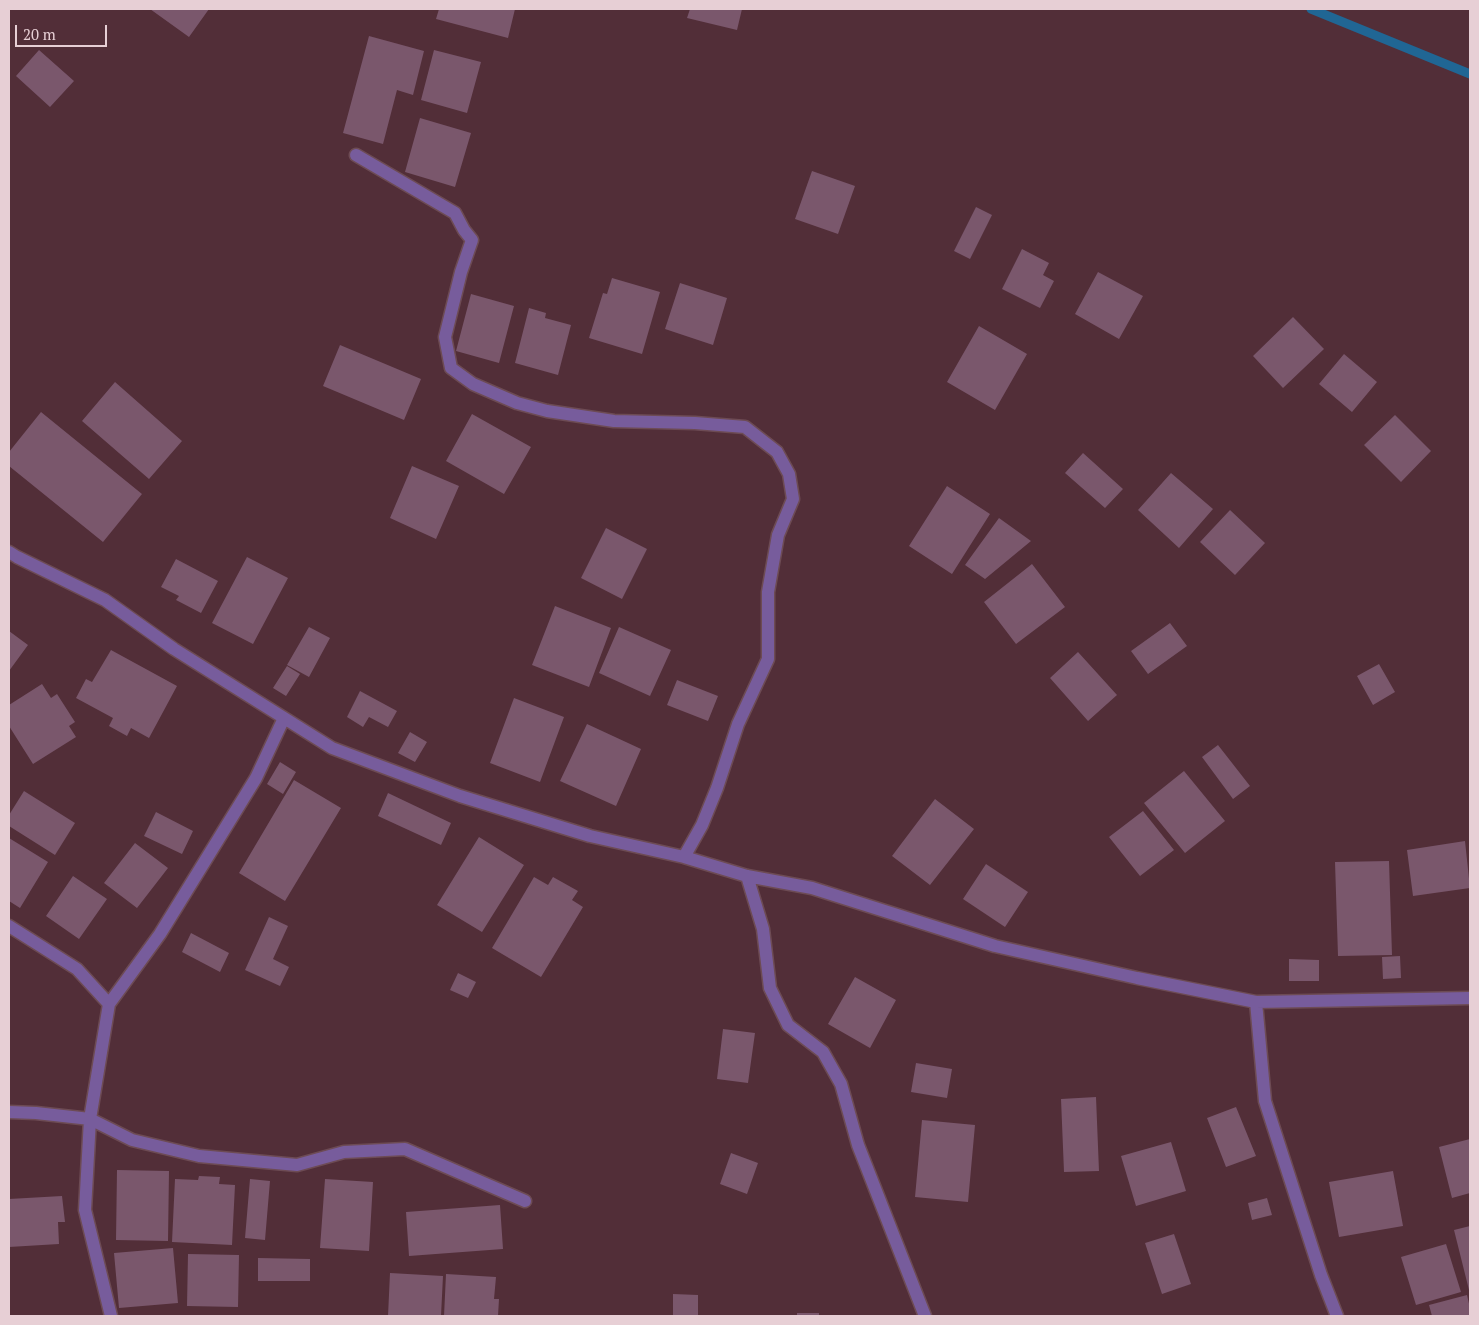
<!DOCTYPE html>
<html>
<head>
<meta charset="utf-8">
<style>
	body { margin:0 }
	#map { position:relative; width:1479px; height:1325px; overflow:hidden; background:#522e38; font-family:"PT Serif",serif }
	canvas { display:block }
	.frame { position:absolute; inset:0; border:10px solid #e7cfd5; pointer-events:none }
	.scale { position:absolute; left:15px; top:25px; width:92px; height:22px; box-sizing:border-box; border:2px solid #e7cfd5; border-top:0; padding-left:6px; font-size:15px; line-height:18px; white-space:nowrap; color:#e7cfd5; -webkit-text-stroke:4px #522e38; paint-order:stroke }
</style>
</head>
<body>
<div id="map">
<canvas width="1479" height="1325"></canvas>
<div class="frame"></div>
<div class="scale">20 m</div>
</div>
<script>
const ctx = document.querySelector('canvas').getContext('2d');
ctx.lineJoin = 'round';
function stroke(path, color, width, dash) {
  ctx.strokeStyle = color;
  ctx.lineWidth = width;
  ctx.lineCap = dash ? 'butt' : 'round';
  ctx.setLineDash(dash || []);
  ctx.stroke(path);
}
function fill(path, color) {
  ctx.fillStyle = color;
  ctx.fill(path, 'evenodd');
}
stroke(new Path2D(`
	M1311,9L1470,74`), '#206694', 9);
fill(new Path2D(`
	M150,9H209L189,37Z
	M439,9H515L508,38L436,19Z
	M690,9H742L737,30L687,18Z
	M369,36L424,51L413,95L397,90L383,144L343,133Z
	M39,50L74,81L50,107L16,76Z
	M434,50L481,62L467,113L421,100Z
	M420,118L471,133L455,187L405,172Z
	M812,171L855,186L838,234L795,219Z
	M976,207L992,215L970,259L954,251Z
	M1022,249L1049,263L1043,275L1054,281L1040,308L1002,289Z
	M1098,272L1143,296L1119,339L1075,314Z
	M612,278L660,292L642,354L589,338L603,293L607,294Z
	M680,283L727,298L713,345L665,329Z
	M471,294L514,306L499,363L456,351Z
	M529,308L546,313L545,318L571,325L558,375L515,363Z
	M1293,317L1324,349L1283,388L1253,356Z
	M979,326L1027,354L995,410L947,382Z
	M340,345L421,379L404,420L323,386Z
	M1344,354L1377,382L1352,412L1319,384Z
	M115,382L182,441L149,479L82,421Z
	M41,412L142,494L103,542L9,466V452Z
	M472,414L531,447L504,494L446,461Z
	M1395,415L1431,451L1401,482L1364,445Z
	M1083,453L1123,489L1105,508L1065,473Z
	M412,466L459,486L436,539L390,518Z
	M1171,473L1213,509L1179,548L1138,510Z
	M947,486L990,514L952,574L909,546Z
	M1230,510L1265,543L1235,575L1200,542Z
	M999,518L1031,541L985,579L965,565Z
	M606,528L647,549L622,599L581,578Z
	M247,557L288,578L253,644L212,623Z
	M176,559L218,581L201,613L176,600L179,596L161,587Z
	M1032,564L1065,607L1016,644L984,602Z
	M555,606L611,628L589,687L532,665Z
	M1170,623L1187,646L1148,674L1131,651Z
	M309,627L330,638L309,677L287,665Z
	M619,627L671,650L650,696L599,673Z
	M9,631L28,645L9,671Z
	M111,650L177,686L149,738L131,728L127,736L109,726L113,718L76,698L86,679L92,682Z
	M1078,652L1117,695L1088,721L1050,678Z
	M1379,664L1395,692L1373,705L1357,676Z
	M287,666L300,674L286,696L273,688Z
	M677,680L718,696L708,721L667,705Z
	M42,684L51,698L57,694L75,722L69,726L76,737L33,764L9,726V705Z
	M360,691L397,711L388,727L369,717L363,727L347,717Z
	M514,698L564,717L540,782L490,763Z
	M587,724L641,749L616,806L560,781Z
	M410,732L427,742L415,762L398,753Z
	M1218,745L1250,786L1233,799L1202,757Z
	M280,762L296,772L283,794L267,784Z
	M1184,771L1225,821L1185,853L1144,803Z
	M294,780L341,808L285,901L239,873Z
	M24,791L75,823L55,855L9,826V815Z
	M388,793L451,823L441,845L378,816Z
	M935,799L974,829L930,885L892,856Z
	M1143,811L1174,850L1140,876L1109,837Z
	M156,812L193,831L182,854L144,836Z
	M479,837L524,865L482,932L437,905Z
	M9,838L48,862L20,908L9,901Z
	M1465,841L1470,888L1413,896L1407,850Z
	M135,843L168,868L137,908L104,883Z
	M1389,861L1392,955L1338,956L1335,862Z
	M986,864L1028,892L1005,927L963,899Z
	M73,876L107,899L79,939L46,916Z
	M534,877L548,885L553,877L578,891L572,900L583,907L541,977L492,948Z
	M269,917L288,926L273,959L289,967L280,986L245,970Z
	M191,933L229,953L220,972L182,952Z
	M1400,956L1401,978L1383,979L1382,957Z
	M1289,959L1319,960V981H1289Z
	M458,973L476,982L468,998L450,990Z
	M855,977L896,1000L870,1048L828,1024Z
	M723,1029L755,1033L748,1083L717,1079Z
	M916,1063L952,1069L947,1098L911,1092Z
	M1096,1097L1099,1171L1064,1172L1061,1099Z
	M1236,1107L1256,1156L1226,1167L1207,1118Z
	M922,1120L975,1125L968,1202L915,1197Z
	M1470,1139V1193L1452,1198L1439,1147Z
	M1171,1142L1186,1191L1136,1206L1121,1156Z
	M731,1153L758,1163L747,1194L720,1184Z
	M117,1170L169,1171L168,1241L116,1240Z
	M1393,1171L1403,1226L1339,1237L1329,1182Z
	M199,1176L220,1177L219,1184L235,1185L232,1245L172,1242L175,1179L198,1180Z
	M250,1179L270,1181L265,1240L245,1238Z
	M325,1179L373,1182L369,1251L320,1248Z
	M62,1196L65,1222H58L59,1244L9,1247V1199Z
	M1267,1198L1272,1215L1252,1220L1248,1203Z
	M500,1205L503,1249L409,1256L406,1212Z
	M1470,1226V1294L1454,1230Z
	M1174,1234L1191,1284L1162,1294L1145,1243Z
	M1446,1244L1461,1292L1416,1305L1401,1257Z
	M173,1248L178,1303L119,1308L114,1253Z
	M188,1254L239,1255L238,1307L187,1306Z
	M258,1258L310,1259V1281H258Z
	M390,1273L443,1276L441,1316H388Z
	M446,1274L496,1277L494,1299H499L498,1316H444Z
	M673,1294L698,1295V1316H673Z
	M1467,1295L1470,1308V1315L1432,1316L1429,1305Z
	M797,1313H819V1316H797Z`), '#7a576c');
const street = new Path2D(`
	M356,155L455,213L464,230L472,240L461,272L445,337L451,368L473,384L517,403L547,411L614,421L695,423L745,427L777,452L789,474L793,499L778,535L768,592V659L738,724L717,788L702,825L684,857
	M9,552L17,557L105,600L174,649L332,748L460,796L590,836L684,857L747,876L812,888L995,946L1137,978L1256,1002L1470,998
	M747,876L763,929L770,988L788,1025L823,1052L841,1084L858,1145L925,1316
	M9,926L77,969L109,1004
	M1256,1002L1265,1101L1321,1275L1337,1316
	M9,1112L36,1113L90,1119L132,1140L199,1156L297,1165L344,1152L405,1149L525,1201
	M111,1316L85,1210L90,1119L109,1004L160,934L205,861L256,778L284,718`);
stroke(street, '#6d4b54', 15);
stroke(street, '#775c9c', 12);
</script>
</body>
</html>
